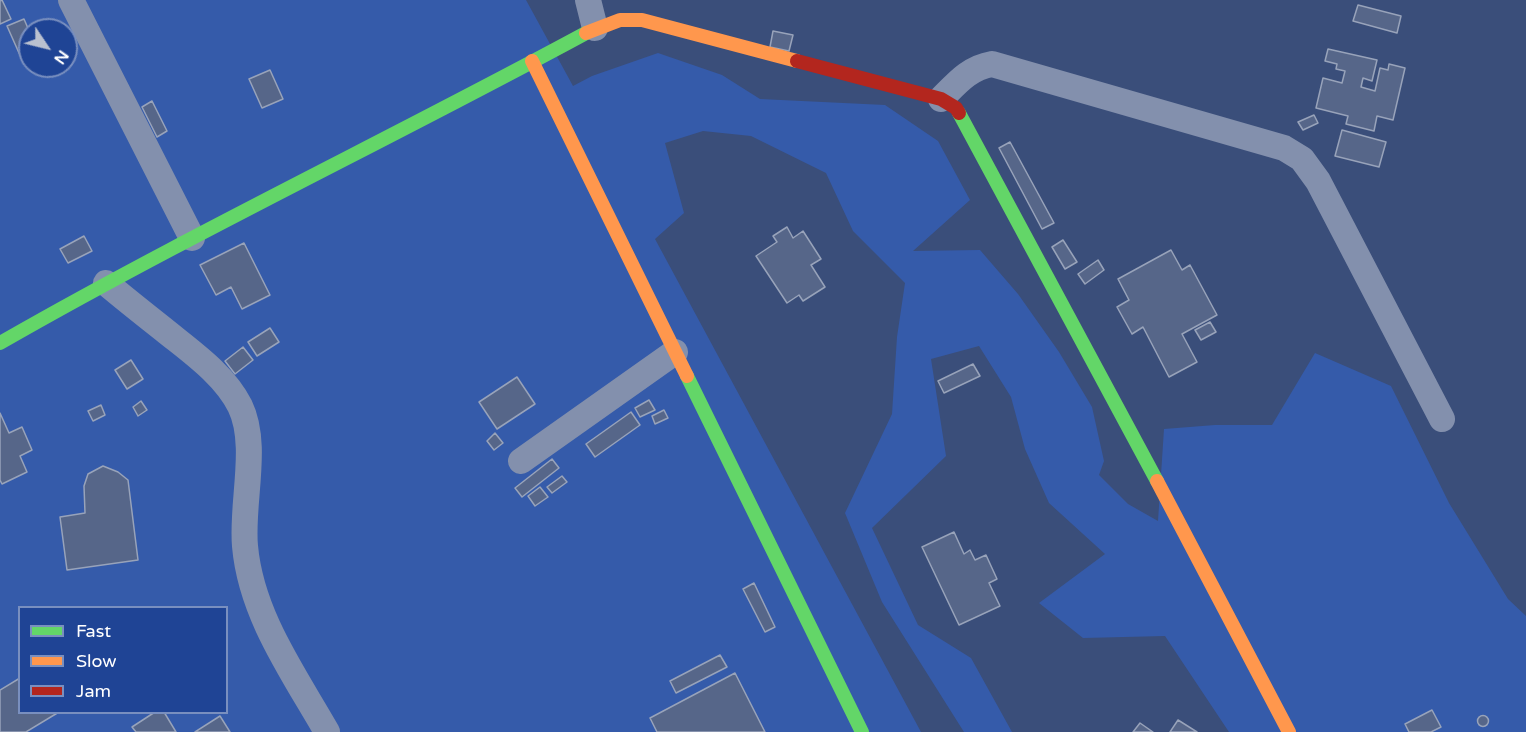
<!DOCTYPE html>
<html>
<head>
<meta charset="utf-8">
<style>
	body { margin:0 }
	#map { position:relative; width:1526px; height:732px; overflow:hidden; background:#3a4e7a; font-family:"Varela Round",sans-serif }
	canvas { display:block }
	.legend { position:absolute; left:18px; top:606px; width:210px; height:108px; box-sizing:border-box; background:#1f4495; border:2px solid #798fbf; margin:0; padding:8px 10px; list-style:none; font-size:18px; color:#fff }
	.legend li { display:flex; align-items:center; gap:12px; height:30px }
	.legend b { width:30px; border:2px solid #798fbf }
	.north { position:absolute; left:18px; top:18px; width:60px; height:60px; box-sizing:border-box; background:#1f4495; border:2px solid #798fbf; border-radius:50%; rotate:125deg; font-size:16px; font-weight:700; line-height:24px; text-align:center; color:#fff }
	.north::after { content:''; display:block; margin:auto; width:21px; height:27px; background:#bac1d0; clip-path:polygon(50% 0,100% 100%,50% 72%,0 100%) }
</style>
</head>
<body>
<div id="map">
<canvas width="1526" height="732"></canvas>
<ul class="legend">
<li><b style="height:8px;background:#63d668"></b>Fast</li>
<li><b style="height:8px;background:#ff974d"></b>Slow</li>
<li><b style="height:8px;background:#b3261e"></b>Jam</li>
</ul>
<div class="north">N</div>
</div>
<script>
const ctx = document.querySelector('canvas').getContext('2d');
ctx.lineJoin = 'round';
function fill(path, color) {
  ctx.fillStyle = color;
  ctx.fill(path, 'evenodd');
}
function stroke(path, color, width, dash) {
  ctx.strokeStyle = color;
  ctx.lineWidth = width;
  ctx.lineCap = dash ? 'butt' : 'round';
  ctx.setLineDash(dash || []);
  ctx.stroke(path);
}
fill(new Path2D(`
	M0,0H526L573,86L592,76L658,53L722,75L760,99L885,105L938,141L970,200L913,251L980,250L1018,294L1059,352L1092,407L1104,461L1099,475L1128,504L1158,521L1164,429L1215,425H1272L1315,353L1391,386L1449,503L1508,599L1526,616V732H1229L1165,636L1083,638L1039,603L1105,554L1049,503L1025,449L1011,397L979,346L931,359L946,456L872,528L918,625L971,658L1012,732H964L882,602L845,513L892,414L897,337L905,283L853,231L826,173L751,136L703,131L665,143L684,213L655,239L921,732H0ZM30,30H66V66H30ZM20,608H226V712H20Z`), '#355baa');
const building = new Path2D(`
	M2,0L11,19L0,24V1Z
	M1358,5L1401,16L1397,33L1353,21Z
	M24,19L30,33V58L23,62L7,26Z
	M773,31L793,35L789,51L770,47Z
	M1328,49L1377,60L1372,81L1363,78L1361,87L1375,91L1380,68L1388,70L1389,64L1405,68L1393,120L1377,116L1374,131L1346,124L1348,116L1316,108L1323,78L1342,83L1345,71L1336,69L1337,64L1325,61Z
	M270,70L283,99L262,108L249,79Z
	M152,101L167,131L157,137L142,107Z
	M1314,115L1318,123L1303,130L1298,122Z
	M1342,130L1386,142L1379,167L1335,156Z
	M1010,142L1054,223L1042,229L999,148Z
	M787,227L793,238L803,231L821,259L811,265L825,287L803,301L799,295L787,303L756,256L777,242L773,236Z
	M84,236L92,251L68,263L60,249Z
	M1063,240L1077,262L1065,269L1052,247Z
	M244,243L270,295L242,309L231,287L216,295L200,265Z
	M1171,250L1182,270L1190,265L1217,315L1182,334L1197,362L1169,377L1143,327L1132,334L1117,307L1129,300L1118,279Z
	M1098,260L1104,270L1085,284L1078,274Z
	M1210,322L1216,332L1201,340L1195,330Z
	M270,328L279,342L257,356L248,342Z
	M243,347L253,360L235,374L225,361Z
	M131,360L143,379L127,389L115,370Z
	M973,364L980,376L944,393L938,381Z
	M517,377L535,404L497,429L479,402Z
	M649,400L655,410L640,417L635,408Z
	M141,401L147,410L138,416L133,407Z
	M101,405L105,415L93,421L88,411Z
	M664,410L668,418L655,424L652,416Z
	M631,412L640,425L595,457L586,444Z
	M0,413L9,433L22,427L32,450L20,456L27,472L2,484L0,480Z
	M495,433L503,443L494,450L487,441Z
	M552,459L559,468L522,497L515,488Z
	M103,466L118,472L128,480L138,560L67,570L60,517L85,513L84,486L88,474Z
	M562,476L567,482L552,493L547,487Z
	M540,487L548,497L535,506L528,496Z
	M954,532L964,554L970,550L975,560L986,555L997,579L989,583L1000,606L959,625L922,547Z
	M754,583L775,627L765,632L743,589Z
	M720,655L727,667L676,693L670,681Z
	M735,673L765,732H657L650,718Z
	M20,678V712H59L26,732H0V690Z
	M1432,710L1441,727L1431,732H1409L1405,724Z
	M155,712H164L176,732H136L132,727Z
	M1477.5 721a5.5 5.5 0 1 1 11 0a5.5 5.5 0 1 1-11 0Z
	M220,716L230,732H195Z
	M1178,720L1197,732H1170Z
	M1140,723L1153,732H1133Z`);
fill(building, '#566689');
stroke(building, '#98a3ba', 1.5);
stroke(new Path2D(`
	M71,0L192,238
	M588,0L595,28
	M941,99C957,83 969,68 992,64L1284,148L1302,159L1318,181L1442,419
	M106,283C125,299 144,314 163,329C190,351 224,374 240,406C259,445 241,503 245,546C251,615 294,674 327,732
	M521,461L675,352`), '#8390ad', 26);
stroke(new Path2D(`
	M959,113L1157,481
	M0,343C192,233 392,138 586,33
	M687,376L862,732`), '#63d668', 14);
stroke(new Path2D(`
	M586,33L620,20H642L797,61
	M532,61L687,376
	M1157,481L1289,732`), '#ff974d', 14);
stroke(new Path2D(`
	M797,61L941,99L956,108L959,113`), '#b3261e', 14);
</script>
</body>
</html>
